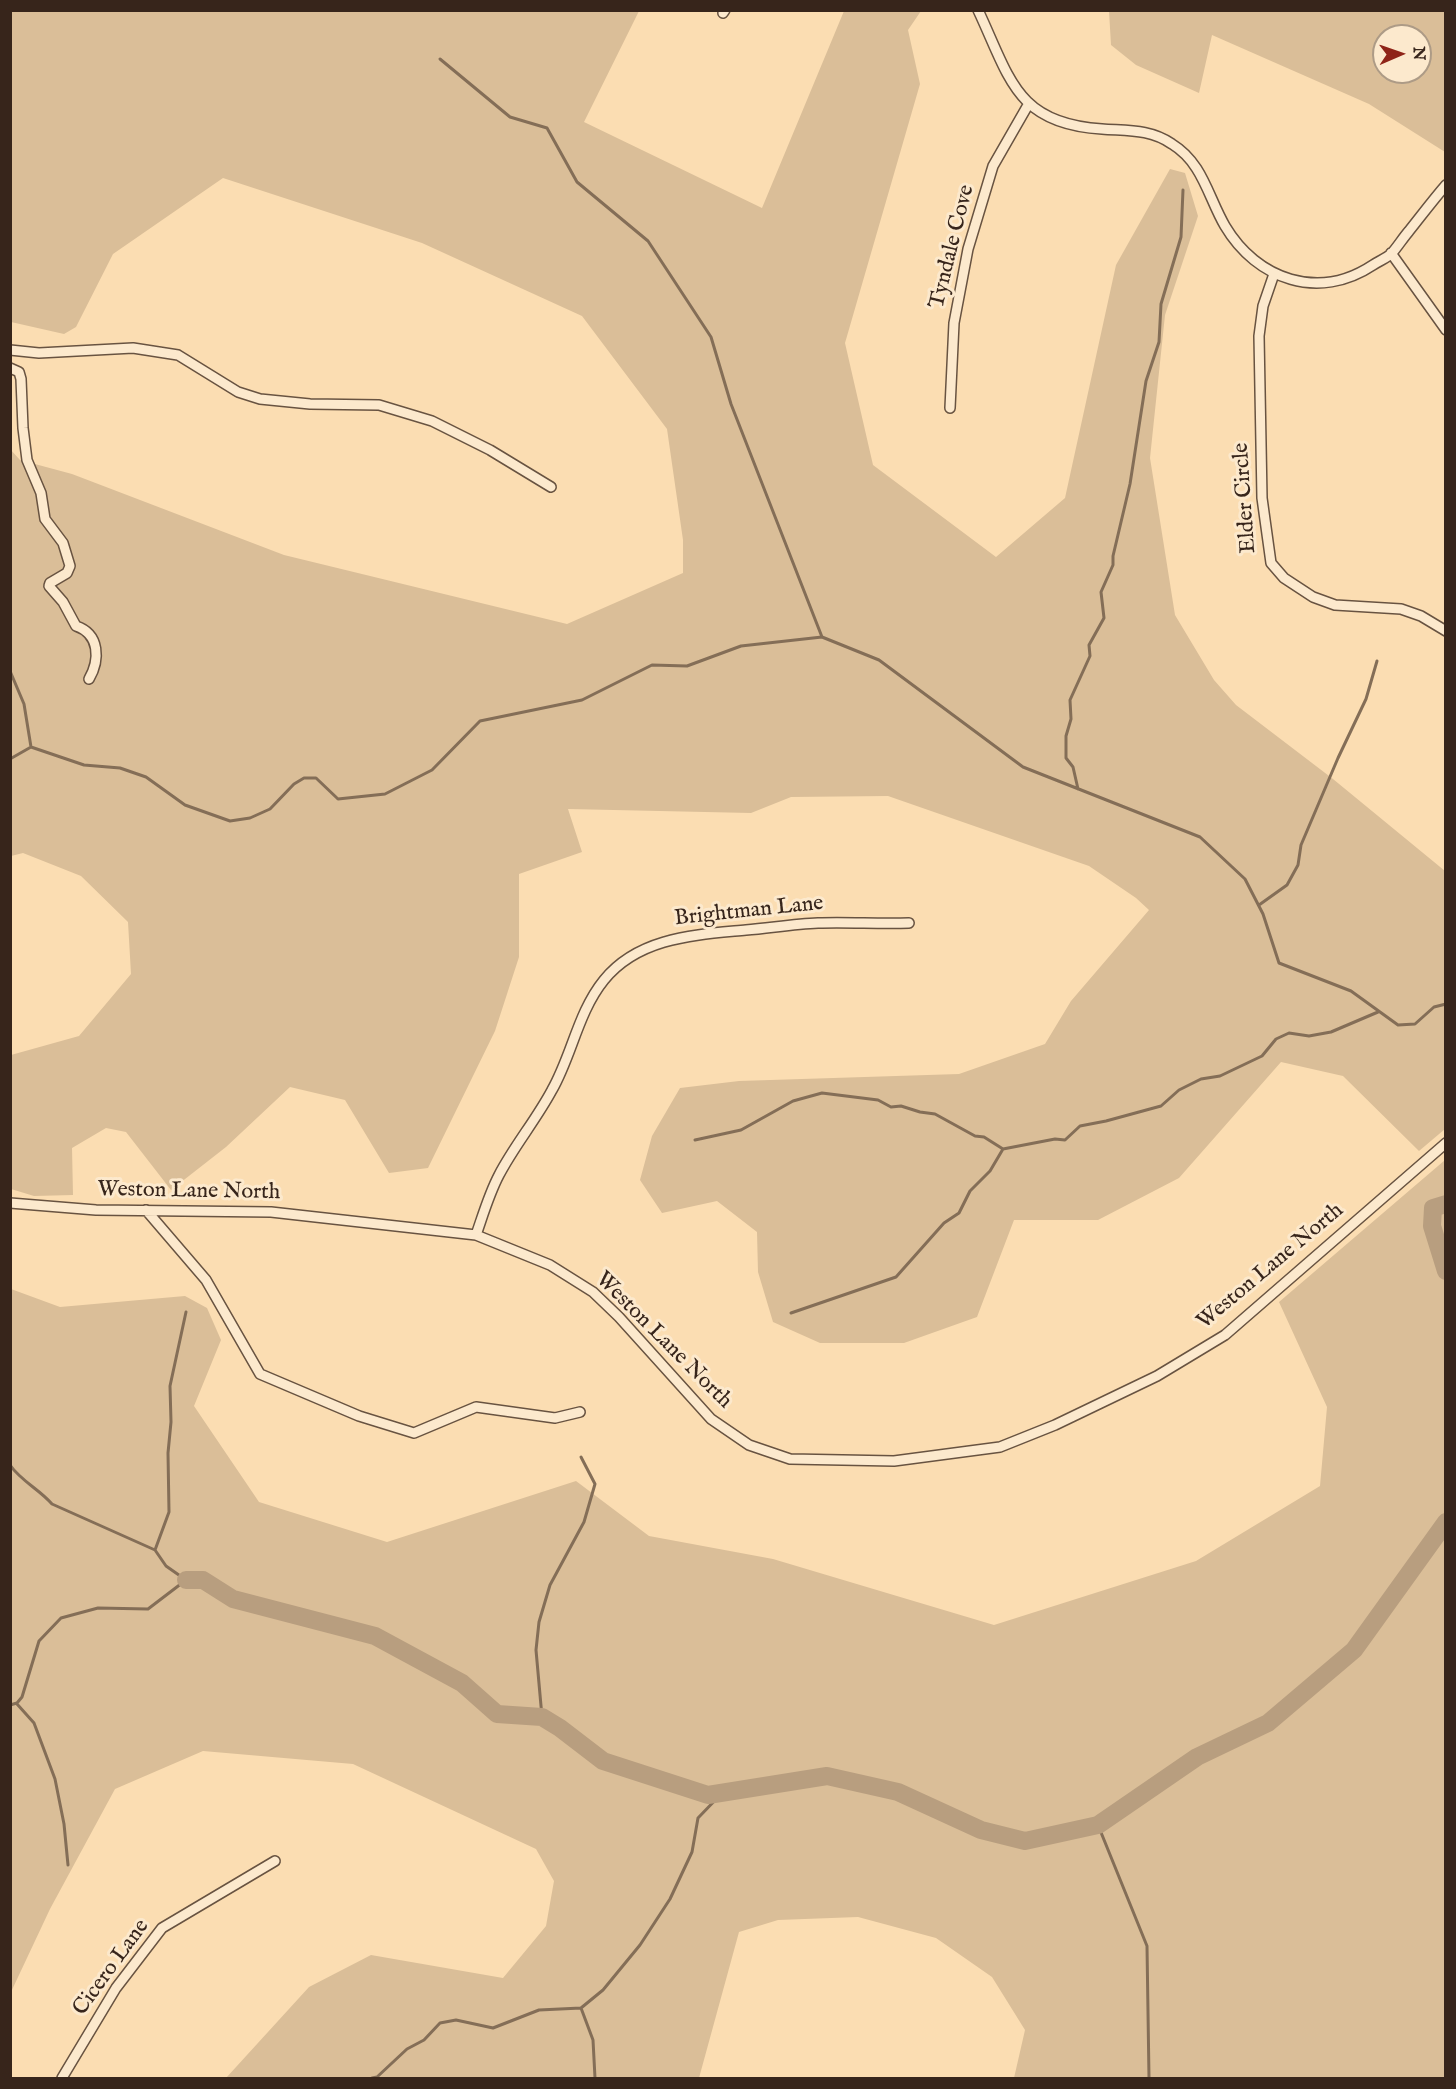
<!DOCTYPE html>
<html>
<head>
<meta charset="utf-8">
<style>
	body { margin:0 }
	#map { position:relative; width:1456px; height:2089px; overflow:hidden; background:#fbddb2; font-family:"IM FELL English",serif }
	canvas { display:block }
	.frame { position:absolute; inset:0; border:12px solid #37251b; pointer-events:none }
	.north { position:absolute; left:1372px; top:24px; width:60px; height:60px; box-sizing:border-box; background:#fce9cd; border:2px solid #ad9b86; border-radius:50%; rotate:88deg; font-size:16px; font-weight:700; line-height:24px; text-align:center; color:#37251b }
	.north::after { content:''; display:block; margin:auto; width:21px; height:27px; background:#8f2418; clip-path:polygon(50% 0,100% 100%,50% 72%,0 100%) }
</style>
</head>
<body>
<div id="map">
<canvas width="1456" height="2089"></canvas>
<div class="frame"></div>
<div class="north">N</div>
</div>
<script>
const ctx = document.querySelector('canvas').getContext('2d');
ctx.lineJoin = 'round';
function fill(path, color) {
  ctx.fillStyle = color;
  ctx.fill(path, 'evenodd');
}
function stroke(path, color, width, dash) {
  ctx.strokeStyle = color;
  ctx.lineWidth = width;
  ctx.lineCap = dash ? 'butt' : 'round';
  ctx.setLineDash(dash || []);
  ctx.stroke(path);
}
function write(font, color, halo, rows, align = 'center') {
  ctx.font = font + ' "IM FELL English",serif';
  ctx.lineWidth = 6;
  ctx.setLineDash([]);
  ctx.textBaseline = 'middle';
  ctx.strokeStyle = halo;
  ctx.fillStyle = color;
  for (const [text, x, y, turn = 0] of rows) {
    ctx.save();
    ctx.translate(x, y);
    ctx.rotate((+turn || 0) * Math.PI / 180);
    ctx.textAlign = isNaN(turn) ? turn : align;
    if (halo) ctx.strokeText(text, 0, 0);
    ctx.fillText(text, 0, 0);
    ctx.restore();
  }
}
fill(new Path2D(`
	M11,11H639L584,122L762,208L844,11H921L908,30L920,84L845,343L873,465L996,557L1065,498L1116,265L1170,169L1185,173L1198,216L1165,315L1150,458L1175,615L1214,680L1236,705L1333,779L1445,871V1129L1419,1151L1343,1076L1281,1062L1179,1178L1098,1220H1014L977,1317L904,1343H820L773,1322L758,1272L757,1232L717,1201L662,1213L640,1180L652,1136L680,1088L739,1081L959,1074L1045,1044L1071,1001L1149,910L1136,898L1089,866L888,796L791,797L751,813L568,809L582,852L519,874V957L495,1031L428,1168L389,1173L345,1100L290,1087L226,1147L171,1190L126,1132L106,1128L72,1148L73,1195L34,1196L11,1189V1055L79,1036L131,974L128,922L81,876L23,853L11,856L10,449L20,460L72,474L284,555L567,624L683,573V540L667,429L582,316L422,243L223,178L113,254L76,327L64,334L11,322Z
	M1109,11H1445V152L1369,104L1212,35L1199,93L1136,65L1111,45ZM1384,36H1420V72H1384Z
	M1445,1160V2078H1014L1025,2030L992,1977L936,1938L858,1917L778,1920L739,1932L699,2078H226L309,1987L371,1955L503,1978L546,1926L554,1881L536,1849L353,1764L203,1751L115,1789L50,1909L11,1992V1289L60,1307L185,1296L207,1308L221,1340L194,1406L259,1502L387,1542L576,1481L649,1536L773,1559L994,1625L1196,1561L1320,1486L1327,1407L1279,1302Z`), '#dabe98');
stroke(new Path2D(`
	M440,59L510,117L547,128L577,182L648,241L711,337L731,404L822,637L879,660L1023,767L1200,837L1245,879L1263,914L1279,963L1351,991L1398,1025L1415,1024L1434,1007L1446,1004
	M10,671L24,704L31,747L84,765L120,768L146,777L185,805L230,821L250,818L270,809L294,784L304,778H316L338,799L385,794L432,770L480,721L582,700L652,665L687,666L741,646L822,637
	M10,759L31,747
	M1078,789L1073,767L1066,758V736L1071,719L1070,700L1090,656L1089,645L1104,618L1101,592L1113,565V556L1130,484L1146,381L1159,342L1161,304L1181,237L1183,190
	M1259,905L1287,885L1298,865L1301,845L1338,758L1366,699L1377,661
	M695,1140L741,1130L793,1101L822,1093L878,1100L891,1107L901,1106L920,1112L935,1114L975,1136L984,1137L1003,1149
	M791,1313L896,1277L944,1223L959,1213L970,1191L990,1171L1003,1149L1055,1139L1065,1140L1080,1126L1106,1121L1161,1106L1179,1090L1201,1079L1220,1076L1262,1056L1276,1039L1289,1033L1309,1036L1331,1032L1378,1012
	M10,1465C21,1481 39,1489 52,1504L155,1550L166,1566L186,1580L148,1609L98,1608L61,1618L39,1641L22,1697L17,1703L10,1705
	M155,1550L169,1512L168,1453L171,1422L170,1386L186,1312
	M17,1704L34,1723L55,1779L64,1824L68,1865
	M542,1717L536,1650L539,1622L550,1585L584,1522L595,1484L581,1457
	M1098,1825L1147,1946L1149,2078
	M581,2008L593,2040L595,2078
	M372,2078L377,2077L407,2049L424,2040L440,2023L456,2020L493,2028L539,2010L581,2008L603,1990L640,1945L670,1899L692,1852L698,1818L723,1792`), '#846e57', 3);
stroke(new Path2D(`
	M1446,1204L1433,1208L1432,1226L1446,1271
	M186,1580H203L233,1599L375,1636L462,1683L497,1714L542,1717L560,1728L603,1761L708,1795L827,1776L898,1792L981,1830L1025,1841L1098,1825L1197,1757L1268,1723L1354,1650L1446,1522`), '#b89e7f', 18);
const minor = new Path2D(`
	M978,10C1010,78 1016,124 1102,129C1128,131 1150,129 1172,144C1203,163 1208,197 1225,226C1257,280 1319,301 1373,265C1379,261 1387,258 1392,253C1398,246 1403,238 1409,231C1421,216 1433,200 1446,185
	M723,13L725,10
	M1391,253L1446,330
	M1274,274L1263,306L1259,336L1262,498L1271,563L1284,578L1313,597L1335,605L1401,609L1421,616L1446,631
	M10,350L39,353L133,348L178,355L238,392L260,399L310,404L379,405L432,421L490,450L551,487
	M10,368L19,372L21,379L23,428L27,460L41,493L45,519L63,543L70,566L67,573L50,583L49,586L63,602L76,626C100,634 100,660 89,679
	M950,408L954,323L968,249L993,166L1028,105
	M10,1203L96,1210L271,1212L476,1235L550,1265L593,1292L619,1317L711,1419L749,1445L790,1459L894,1461L1000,1447L1055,1425L1157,1376L1225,1335L1446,1143
	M146,1210L206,1280L260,1374L359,1416L414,1433L476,1407L555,1418L580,1412
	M476,1235C483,1215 489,1194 499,1175C514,1146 536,1120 552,1090C572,1055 578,1012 604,980C639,937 695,935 746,930C770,928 794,924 818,923C848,922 879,924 909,923
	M62,2078L116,1988L162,1928L275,1861`);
stroke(minor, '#685341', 12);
stroke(minor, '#fce9cd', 9);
write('22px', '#37251b', '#fce9cd', [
	["Tyndale Cove",953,247,-76],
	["Elder Circle",1246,498,-94],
	["Brightman Lane",749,912,-6],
	["Weston Lane North",189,1192,1],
	["Weston Lane North",1271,1267,-40],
	["Weston Lane North",663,1341,45],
	["Cicero Lane",112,1968,-54]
]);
</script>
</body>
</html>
